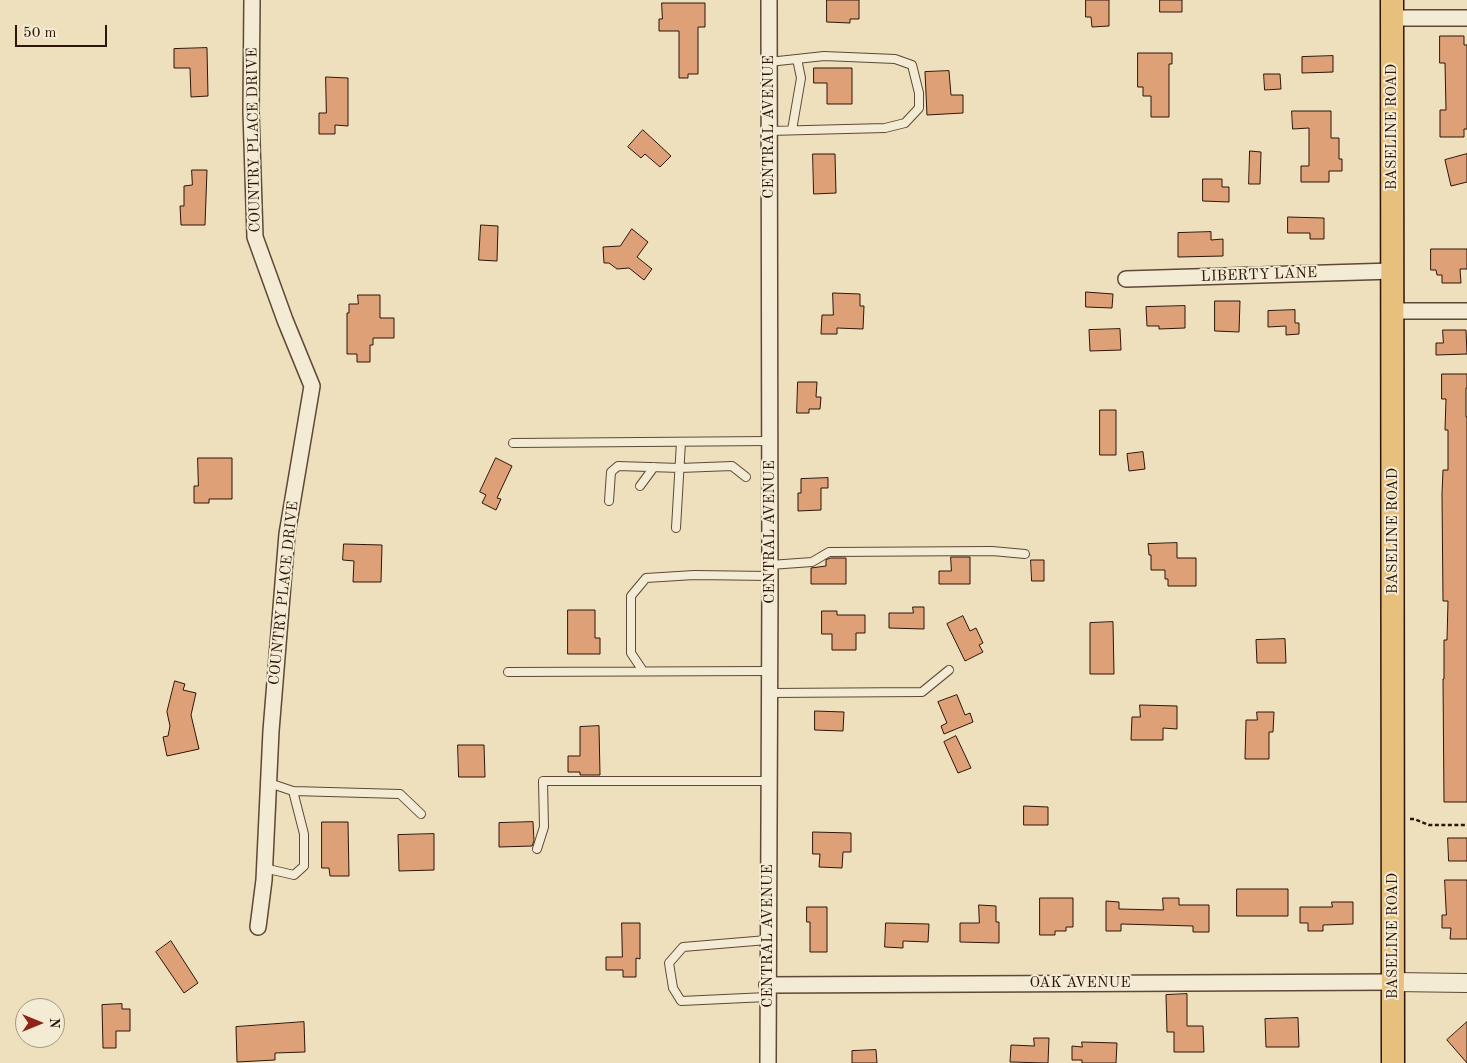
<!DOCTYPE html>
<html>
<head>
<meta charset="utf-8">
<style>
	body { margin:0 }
	#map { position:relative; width:1467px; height:1063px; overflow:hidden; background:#eee0bd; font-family:"Old Standard TT",serif }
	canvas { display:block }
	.north { position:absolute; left:15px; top:998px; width:50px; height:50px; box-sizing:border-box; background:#f4ebd4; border:1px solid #a59583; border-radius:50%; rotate:90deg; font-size:14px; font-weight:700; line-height:20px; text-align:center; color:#2e150a }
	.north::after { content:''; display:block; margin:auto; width:18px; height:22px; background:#8f2418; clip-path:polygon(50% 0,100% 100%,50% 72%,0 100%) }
	.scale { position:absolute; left:15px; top:25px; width:92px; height:22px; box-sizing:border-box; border:2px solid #2e150a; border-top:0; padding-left:6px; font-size:15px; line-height:18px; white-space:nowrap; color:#2e150a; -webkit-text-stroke:4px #f4ebd4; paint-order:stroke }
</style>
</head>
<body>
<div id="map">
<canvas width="1467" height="1063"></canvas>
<div class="north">N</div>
<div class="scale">50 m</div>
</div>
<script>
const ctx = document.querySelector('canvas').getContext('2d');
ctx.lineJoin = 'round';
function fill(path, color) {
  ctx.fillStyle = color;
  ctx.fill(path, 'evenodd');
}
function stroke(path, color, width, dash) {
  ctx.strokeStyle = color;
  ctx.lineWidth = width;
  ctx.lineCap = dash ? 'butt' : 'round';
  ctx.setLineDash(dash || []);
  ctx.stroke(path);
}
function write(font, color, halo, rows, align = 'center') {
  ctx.font = font + ' "Old Standard TT",serif';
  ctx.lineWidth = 4;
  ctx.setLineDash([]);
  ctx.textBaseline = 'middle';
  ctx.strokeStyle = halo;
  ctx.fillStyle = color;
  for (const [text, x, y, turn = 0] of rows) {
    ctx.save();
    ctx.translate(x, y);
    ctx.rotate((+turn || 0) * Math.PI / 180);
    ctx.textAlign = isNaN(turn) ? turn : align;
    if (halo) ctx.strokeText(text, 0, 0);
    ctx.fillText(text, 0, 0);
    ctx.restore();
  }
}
const building = new Path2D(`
	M827,0H859V19H850V23L827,22Z
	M1086,0H1109V26L1092,27L1091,17H1086Z
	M1160,0H1182V12H1160Z
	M662,3H705V27H698V74H688V78H679V31H659V19H662Z
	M1440,36H1464V45H1467V129H1464V137H1440V110H1446L1445,63H1440Z
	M207,48L208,96L191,97L190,68H174V49Z
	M1138,53H1172V64H1169V117H1151V96H1143V87H1138Z
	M1333,56V72L1302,73V57Z
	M814,68H852V104H827V83H814Z
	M949,71L951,95H963V113L927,115L925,72Z
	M1264,74H1280L1281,89L1265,90Z
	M326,77L348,78V126L335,125V134H319V113H326Z
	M1292,111H1331V138H1339V159H1342V171H1329V182H1301V166H1309V128L1293,129Z
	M643,130L671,156L660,167L645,154L641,158L628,147Z
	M1250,151L1261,152L1260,184H1249Z
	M813,154H835L836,193L814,194Z
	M1467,154V182L1451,186L1445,160Z
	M192,170H207L205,225H181L180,206H184V186L192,185Z
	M1203,179H1222V187H1229V202L1203,201Z
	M1288,217L1324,218V239H1310V233H1288Z
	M481,225L498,226L497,261L479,260Z
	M632,229L648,242L637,257L652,269L644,280L629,268L617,269L609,263H604L603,247L620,246Z
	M1211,232V240L1223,239V256L1178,257V233Z
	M1431,249H1467V269H1460L1461,283H1442V275H1437L1436,270H1431Z
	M1086,292L1113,294L1112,308L1086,307Z
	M833,293L860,294V306H864L863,329L837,328V334H821L822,315H833Z
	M358,295H380V318H394V338H373V345H370V362H357V354H347V313H349V304H358Z
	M1215,301H1240L1239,332L1215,331Z
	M1185,306V328L1159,329V326H1147L1146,307Z
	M1295,310V323H1299V334L1286,335V326L1268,327V311Z
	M1120,329L1121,350L1090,351L1089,330Z
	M1443,330H1466L1467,354L1436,355V343H1443Z
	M1442,374H1467V388H1466V417H1467V802H1444L1443,679H1444V640H1447L1448,601H1443L1442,494L1443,470H1448V430H1445L1446,399H1442Z
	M798,382H817L816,397H821L820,409H809V413H797Z
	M1100,410H1116V455H1100Z
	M1143,452L1145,469L1129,471L1127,454Z
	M198,458H232V499H209V503H194V486H198Z
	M496,458L512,466L497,498L501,499L496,510L482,503L486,495L480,492Z
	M828,478V488H821V510L798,511V493H801V479Z
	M1177,543V558H1196V586H1168V579H1165V570H1151V555H1149L1148,544Z
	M344,544L382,545L381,582H353L354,561L343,560Z
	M951,557H970V584H939V571H951Z
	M831,558H846V584H811V568L826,566V560Z
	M1031,560H1044V581H1032Z
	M913,607H924V629L889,628V613H913Z
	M568,610H595V638H600V654H568Z
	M822,611H837V615H865V633H856V650H832V634H822Z
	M963,616L970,631L976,628L983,643L979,645L983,652L965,661L947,624Z
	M1113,622L1114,674H1090V623Z
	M1285,639L1286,663H1257L1256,640Z
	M175,681L185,684L183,690L196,693L191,715L199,749L167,756L163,737L168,736L170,726L167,712Z
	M957,695L965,715L970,713L973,722L944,734L941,726L947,723L938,702Z
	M1140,705L1177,706V729L1163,728V740H1131L1132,717H1140Z
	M815,711L844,712L843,731L815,730Z
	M1257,712H1274L1273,732H1269V759H1245L1246,720H1257Z
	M599,726L600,775H580V772H568V756H580V727Z
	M956,736L971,768L958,773L944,742Z
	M458,745H484L485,777H459Z
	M1024,806L1048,807V825H1024Z
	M322,822H348L349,876H330L329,868H322Z
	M533,822L534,841L532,846L499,847V823Z
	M813,832L851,833V852H843L842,868L819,867L820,854H813Z
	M434,834V870L399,871L398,835Z
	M1448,838H1467V861H1449Z
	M1445,880H1467V939H1450L1451,928H1442V915H1446Z
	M1237,889H1288V916H1237Z
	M1040,898H1073V927H1066V931H1055V935H1040Z
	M1163,898H1179V905H1209V932H1193V926L1121,924V931H1106V901L1119,902V909L1163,910Z
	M1332,902H1353V924L1323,925V931H1308V923H1300V907H1332Z
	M979,905L996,906V922H999V943L960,942V923H979Z
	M807,907H827V952H810V922H807Z
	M622,923H640V959L636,958V977H623V970H606V957H622Z
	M886,923L929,924L928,942L903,941V948L885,947Z
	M171,941L198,983L184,993L156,952Z
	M1187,994V1026H1203L1204,1052H1174V1032H1167L1166,995Z
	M122,1004V1009H130V1031H116V1048H103L102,1005Z
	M1298,1018L1299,1047H1266L1265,1019Z
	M304,1022L305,1052L275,1053V1060L237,1062L236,1027Z
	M1467,1022V1063L1447,1040Z
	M1034,1038H1049L1048,1063L1010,1062L1011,1045L1034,1046Z
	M1082,1042L1117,1043L1116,1063H1082V1060H1072V1046L1082,1047Z
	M876,1050L877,1063H852V1051Z`);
fill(building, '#dea177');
stroke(building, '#2e150a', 1);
const service = new Path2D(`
	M769,62L824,56L895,59L912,65L919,93V108L905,123L885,128L769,131
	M792,130L801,78L797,59
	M513,443L770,441
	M640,486L654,467
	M609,501L611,472L618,466L680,468L732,466L746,477
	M676,528L681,442
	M770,565L812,562L829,552L992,551L1025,554
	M643,671L631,653V596L646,578L694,575L770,576
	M508,672L769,671
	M769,693L922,692L949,670
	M293,791L400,794L421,814
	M537,849L544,827L543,781H768
	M264,868L294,875L304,866V834L293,791L269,783
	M767,940L683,947L669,963L673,988L681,1001L767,997`);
const minor = new Path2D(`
	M252,0L251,112L255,237L285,320L312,386L287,534L271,731L264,880L258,927
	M1392,18H1467
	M1126,279L1393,271
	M1393,311H1467
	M767,985L1393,982
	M768,1063L770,584L769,0`);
const tertiary = new Path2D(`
	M1393,982L1467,983`);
const primary = new Path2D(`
	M1392,0L1393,1063`);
stroke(service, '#5e4837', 10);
stroke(minor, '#5e4837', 18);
stroke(tertiary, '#5e4837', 20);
stroke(primary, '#2e150a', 25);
stroke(new Path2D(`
	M1410,819H1414L1429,825H1467`), '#2e150a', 2.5, [4, 2.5]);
stroke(service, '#f4ebd4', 8);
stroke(minor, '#f4ebd4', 15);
stroke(tertiary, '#f4ebd4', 18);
stroke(primary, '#e7c07e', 22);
write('15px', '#2e150a', '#f4ebd4', [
	["CENTRAL AVENUE",769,127,-90],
	["BASELINE ROAD",1392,127,-90],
	["COUNTRY PLACE DRIVE",254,140,-91],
	["LIBERTY LANE",1259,275,-2],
	["BASELINE ROAD",1393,531,-90],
	["CENTRAL AVENUE",770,532,-90],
	["COUNTRY PLACE DRIVE",284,593,-84],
	["CENTRAL AVENUE",768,936,-90],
	["BASELINE ROAD",1393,936,-90],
	["OAK AVENUE",1080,983]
]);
</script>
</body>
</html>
